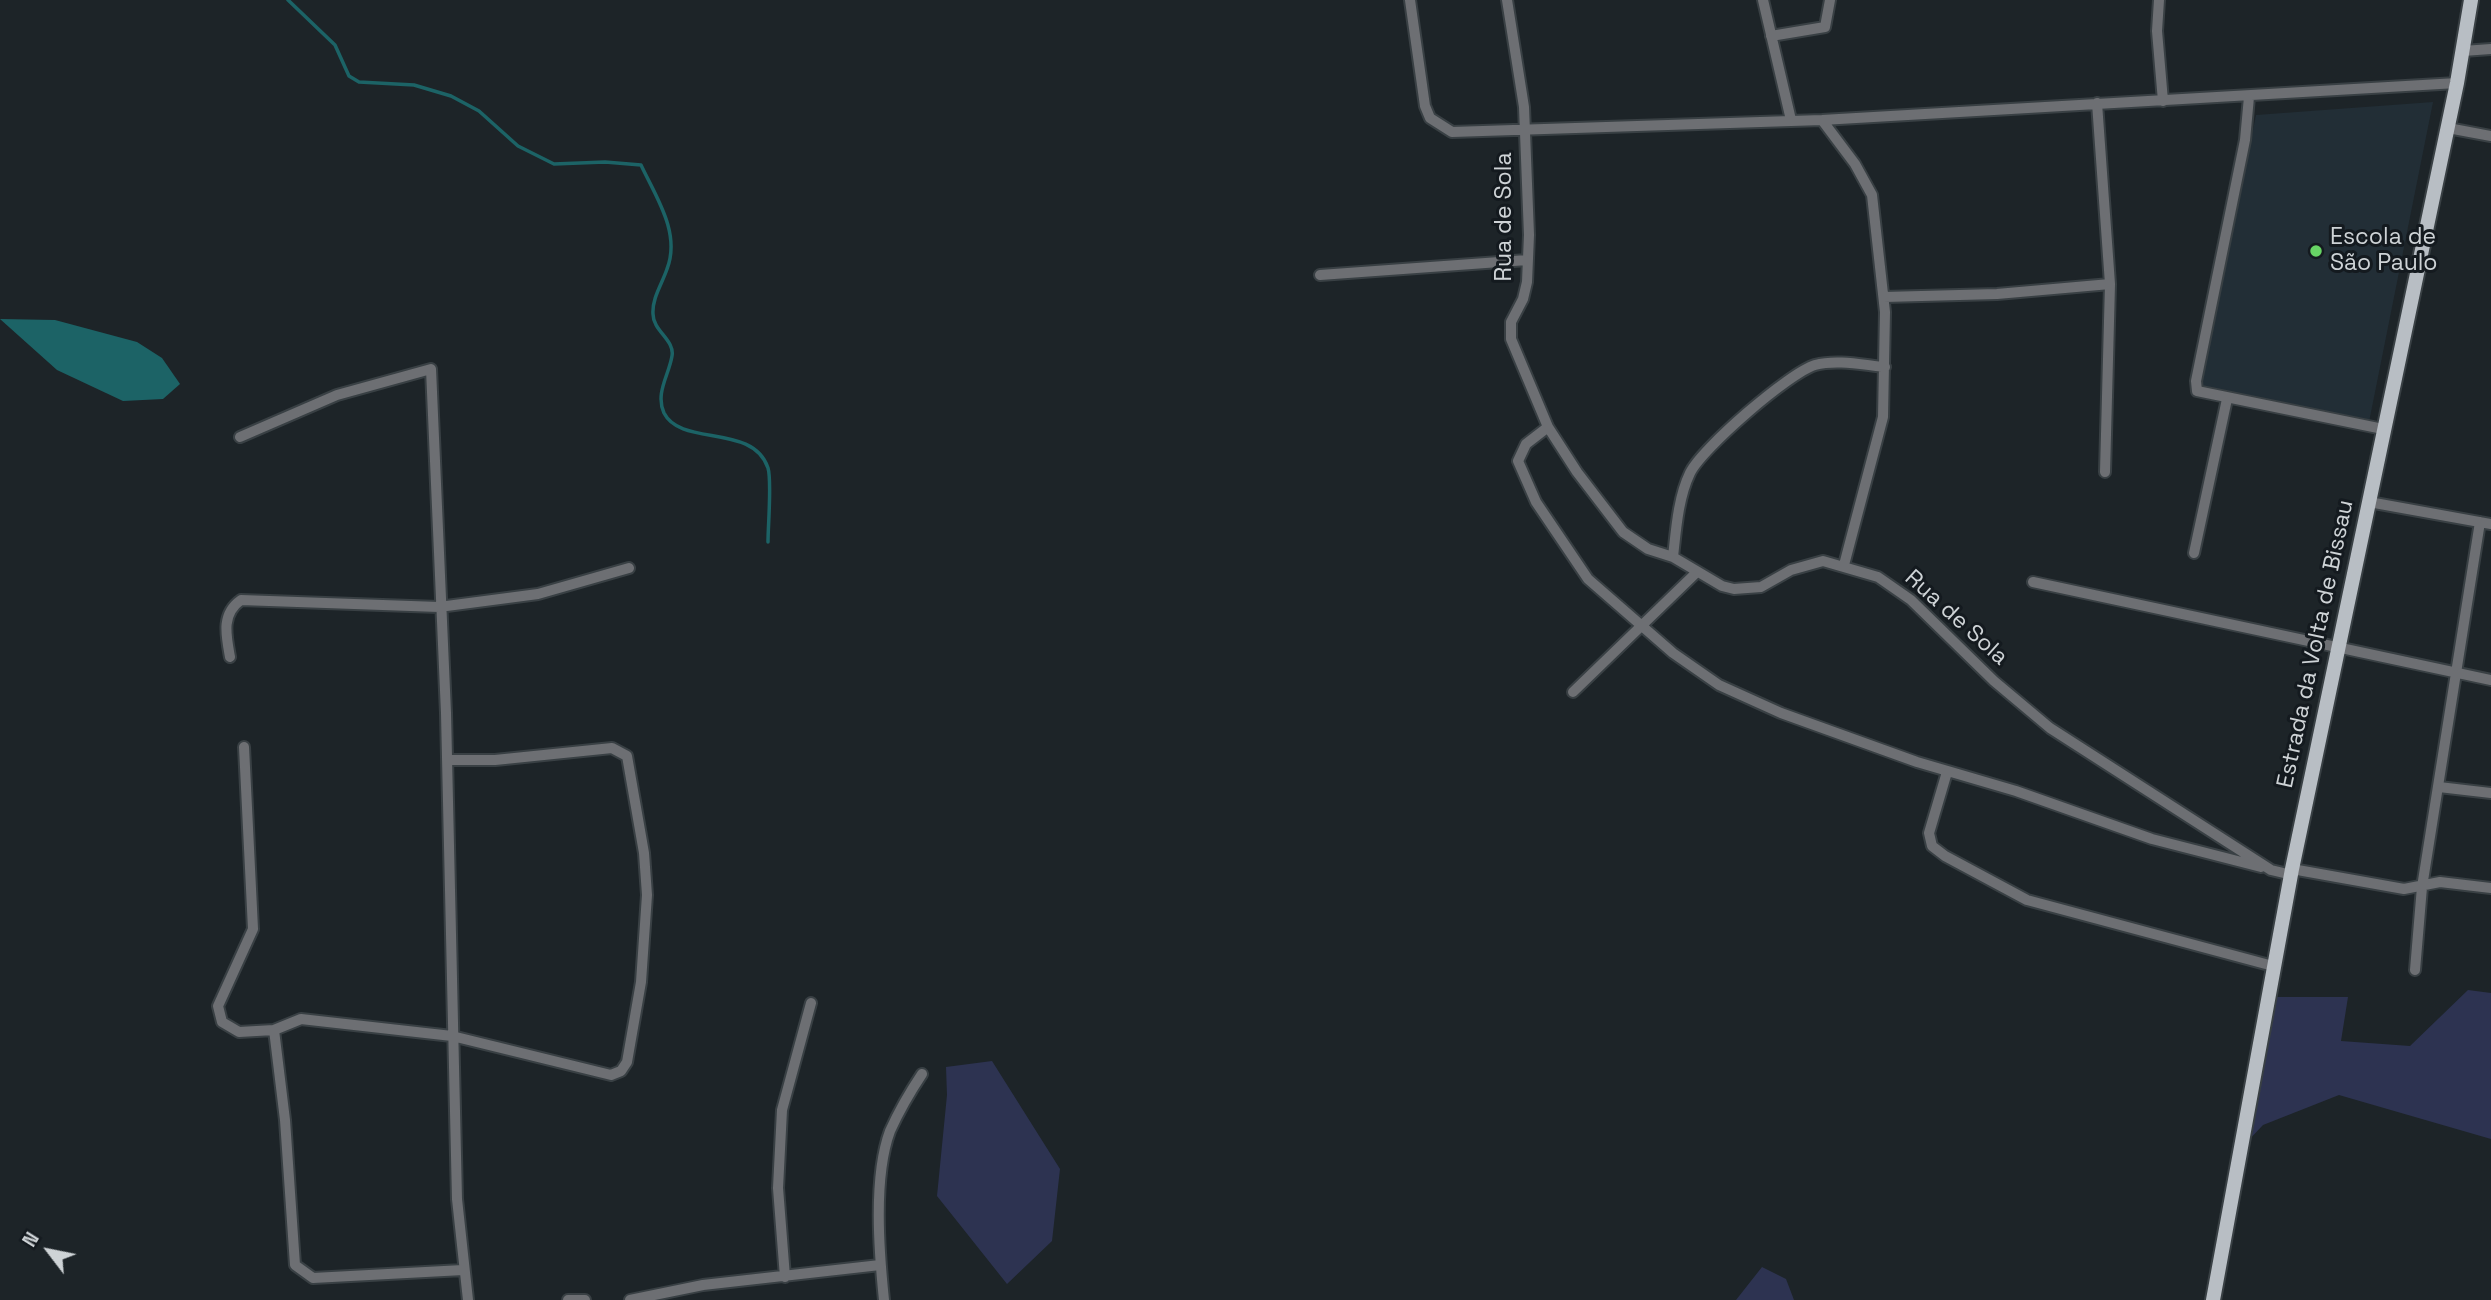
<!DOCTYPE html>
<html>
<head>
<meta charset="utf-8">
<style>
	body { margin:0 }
	#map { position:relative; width:2491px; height:1300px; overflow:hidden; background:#1d2428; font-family:"Space Grotesk",sans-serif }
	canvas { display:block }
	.north { position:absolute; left:14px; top:1216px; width:70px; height:70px; -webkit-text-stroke:5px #141a1f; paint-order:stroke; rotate:302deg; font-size:19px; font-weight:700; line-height:28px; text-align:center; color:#ced3d6 }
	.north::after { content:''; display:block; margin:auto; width:24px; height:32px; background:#ced3d6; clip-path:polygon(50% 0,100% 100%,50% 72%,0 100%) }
</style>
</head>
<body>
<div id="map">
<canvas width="2491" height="1300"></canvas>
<div class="north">N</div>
</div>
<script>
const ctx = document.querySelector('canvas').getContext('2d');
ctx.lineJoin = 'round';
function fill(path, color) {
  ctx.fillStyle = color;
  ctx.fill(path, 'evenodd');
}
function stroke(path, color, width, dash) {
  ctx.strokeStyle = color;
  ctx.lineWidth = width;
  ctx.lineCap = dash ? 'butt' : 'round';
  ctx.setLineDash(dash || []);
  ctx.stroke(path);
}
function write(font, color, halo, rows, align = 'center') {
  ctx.font = font + ' "Space Grotesk",sans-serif';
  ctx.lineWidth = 6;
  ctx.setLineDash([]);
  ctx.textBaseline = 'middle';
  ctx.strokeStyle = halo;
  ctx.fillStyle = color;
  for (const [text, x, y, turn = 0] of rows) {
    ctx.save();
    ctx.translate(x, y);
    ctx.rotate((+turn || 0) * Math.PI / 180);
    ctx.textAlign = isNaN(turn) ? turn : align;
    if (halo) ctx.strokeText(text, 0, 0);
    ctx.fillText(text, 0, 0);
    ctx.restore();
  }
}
fill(new Path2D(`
	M2433,102L2368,427L2201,386L2256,115Z`), '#222e36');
fill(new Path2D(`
	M2468,990L2491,993V1139L2339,1095L2263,1125L2246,1143L2276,997H2348L2341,1041L2410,1046Z
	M992,1061L1060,1169L1052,1241L1007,1284L937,1196L947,1095L946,1067Z
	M1762,1267L1786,1279L1794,1300H1736Z`), '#2d3351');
fill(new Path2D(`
	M0,319L55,320L137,342L162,358L180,384L163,399L123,401L57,370Z`), '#1c6366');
stroke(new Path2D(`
	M288,0L335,45L349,76L359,82L414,85L451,96L479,111L518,146L554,164L605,162L641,165C656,197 681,233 667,269C662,284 652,298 653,314C653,331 675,340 672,356C669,375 655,393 664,413C681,447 753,423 768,468C772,481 768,525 768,542`), '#1c6366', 3.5);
const minor = new Path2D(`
	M1410,0L1425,106L1430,118L1452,132L1822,120L2457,83
	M1507,0L1524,107L1529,235L1527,282L1523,299L1511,322V339L1548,427L1577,472L1623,532L1648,549L1673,557L1722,586L1734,589L1761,587L1791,570L1823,561L1878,577L1911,600L1994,681L2050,728L2271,870L2292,875
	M1763,0L1791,120
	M2159,0L2157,31L2163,101
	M1771,36L1825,27L1830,0
	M2463,51L2491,49
	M2249,97L2245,140L2196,381L2197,391L2383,429
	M2097,103L2110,284L2105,472
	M1822,120L1855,164L1872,195L1885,312L1883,417L1844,565
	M2448,128L2491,136
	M1320,275L1527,260
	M1884,297L1997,294L2110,284
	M1548,427L1526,444L1518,461L1536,502L1588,579L1673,653L1719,685L1781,713L1917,762L2016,791L2152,839L2261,867
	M240,437L337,395L431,369L446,713L457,1199L468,1300
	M2369,502L2491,524
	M2194,553L2227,399
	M1673,557C1676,530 1678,498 1690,473C1702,448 1789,373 1815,365C1837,359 1863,365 1885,367
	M2033,582L2491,680
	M230,657C226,635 221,614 241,600L439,607L538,594L629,568
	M1573,692L1697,572
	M244,747L253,929L218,1006L222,1022L239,1032L274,1030L301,1019L452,1036L611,1075L621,1071L627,1062L641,982L647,895L644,853L627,756L612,748L495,760H447
	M1947,772L1929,833L1932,846L1945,856L2027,900L2273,966
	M2439,787L2491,793
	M2292,869L2404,889L2440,882L2491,888
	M2415,970L2422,887L2480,522
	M274,1030L285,1120L295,1265L313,1278L463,1270
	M785,1277L778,1188L782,1110L811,1003
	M568,1300H585
	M630,1300L703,1285L880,1265
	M884,1300C879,1252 873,1177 890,1131C899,1111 910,1092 922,1074`);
const major = new Path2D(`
	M2213,1300L2292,869L2457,83L2471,0`);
stroke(minor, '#394044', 14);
stroke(major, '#394044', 18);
stroke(minor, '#6d6f73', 10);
stroke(major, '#b8bec4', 14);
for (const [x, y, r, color] of [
	[2316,251,7,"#67d465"]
]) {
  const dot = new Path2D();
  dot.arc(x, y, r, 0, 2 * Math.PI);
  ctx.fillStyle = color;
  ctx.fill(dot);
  stroke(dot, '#141a1f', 2.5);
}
write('23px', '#ced3d6', '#141a1f', [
	["Rua de Sola",1505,217,-90],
	["Rua de Sola",1956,618,42],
	["Estrada da Volta de Bissau",2316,644,-78]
]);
write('23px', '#ced3d6', '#141a1f', [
	["Escola de",2330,238],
	["São Paulo",2330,264]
], 'left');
</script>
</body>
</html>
